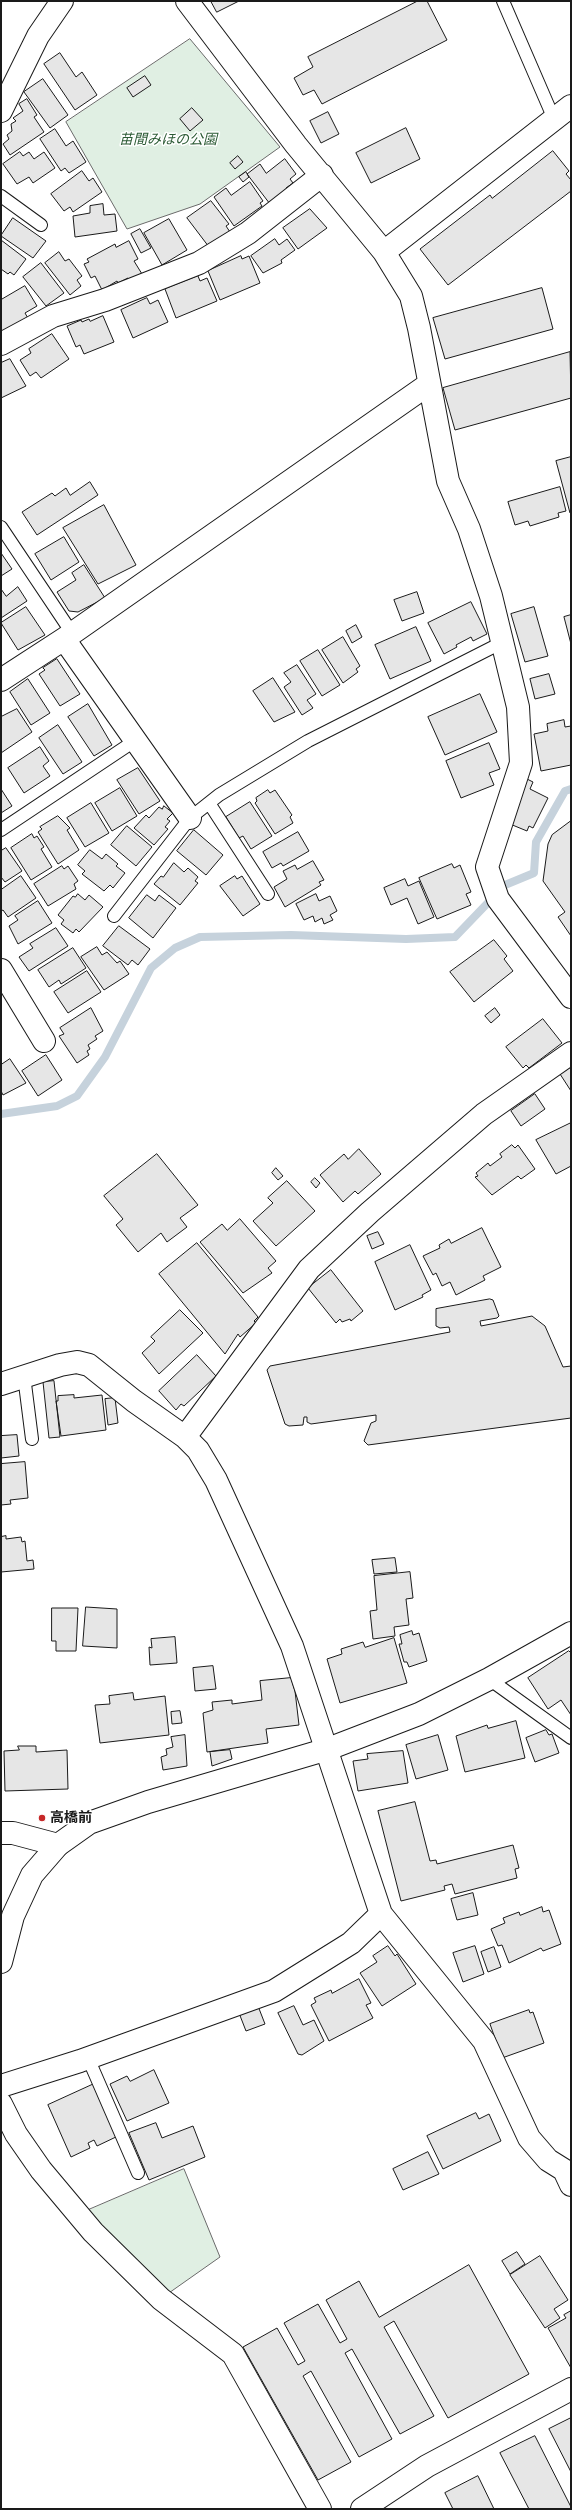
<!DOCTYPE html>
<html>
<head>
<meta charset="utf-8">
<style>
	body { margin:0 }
	#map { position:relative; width:572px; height:2510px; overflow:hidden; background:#fff; font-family:"Roboto Serif",serif }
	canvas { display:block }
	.frame { position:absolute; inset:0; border:2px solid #1a1a1a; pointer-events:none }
</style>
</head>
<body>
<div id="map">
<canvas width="572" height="2510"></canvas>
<div class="frame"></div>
</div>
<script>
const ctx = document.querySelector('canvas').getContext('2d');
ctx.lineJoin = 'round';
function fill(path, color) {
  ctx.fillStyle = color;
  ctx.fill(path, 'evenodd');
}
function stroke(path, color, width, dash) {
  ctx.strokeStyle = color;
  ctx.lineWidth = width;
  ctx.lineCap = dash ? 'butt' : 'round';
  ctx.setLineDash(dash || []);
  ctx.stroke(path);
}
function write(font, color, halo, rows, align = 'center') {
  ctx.font = font + ' "Roboto Serif","Noto Sans JP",serif';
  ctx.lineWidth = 3;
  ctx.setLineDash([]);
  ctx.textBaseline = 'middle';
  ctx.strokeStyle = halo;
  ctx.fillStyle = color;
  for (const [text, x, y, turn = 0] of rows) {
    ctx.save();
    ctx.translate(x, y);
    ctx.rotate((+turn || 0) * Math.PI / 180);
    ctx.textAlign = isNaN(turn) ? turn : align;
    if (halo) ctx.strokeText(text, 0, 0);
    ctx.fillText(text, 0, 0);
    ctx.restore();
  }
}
const green = new Path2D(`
	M190,39L280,147L200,204L127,229L66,122Z
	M184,2169L220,2257L166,2295L86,2211Z`);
fill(green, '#e0efe3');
stroke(green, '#6a6a6a', 1);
stroke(new Path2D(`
	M1,1114L57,1106L77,1096L105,1057L151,968L175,948L200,937L291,935L406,939L455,937L505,885L534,873L536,842L565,791L571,789`), '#c6d2dc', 8);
const building = new Path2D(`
	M211,1H239L217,12Z
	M418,1H427L447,40L322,104L314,90L303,95L294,78L313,67L308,57Z
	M60,53L76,77L82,72L97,95L75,110L44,64Z
	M145,76L151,85L133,97L127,88Z
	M43,79L68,115L50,128L24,92Z
	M27,99L37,115L34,117L44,132L10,155L3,144L9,139L7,135L12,131L11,124L16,121L13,118L23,111L19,104Z
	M192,108L203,120L190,131L180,119Z
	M328,112L339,134L321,143L310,121Z
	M406,128L420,159L371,183L356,153Z
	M55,129L66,146L73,141L86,162L69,173L65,168L61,171L40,139Z
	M553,151L569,171L566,174L571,180V191L448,285L420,249L490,195L492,198Z
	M20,152L23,156L29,152L34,159L44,152L55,168L33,183L29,177L17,184L3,164Z
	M238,156L243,162L235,169L230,163Z
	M285,159L296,174L290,179L293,183L286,188L288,191L270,204L247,174L260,164L266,173Z
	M82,171L89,181L93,178L102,192L73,212L70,207L64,211L51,194Z
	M246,172L249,177L243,182L239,177Z
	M250,182L263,201L260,203L262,206L234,226L214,197L226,188L231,195Z
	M211,201L229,224L226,226L230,232L209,247L187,218Z
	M103,204L104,215L115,214L117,231L75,237L73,216L90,213V206Z
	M310,209L327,228L298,249L283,228Z
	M13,218L46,241L33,258L1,236Z
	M169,219L187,250L162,265L144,233Z
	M140,229L151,248L141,253L131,234Z
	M275,239L279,245L287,239L295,250L281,260L282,263L263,273L251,256Z
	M1,240L26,259L14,275L10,272L8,274L1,269Z
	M129,241L138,259L134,261L142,274L129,281L128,278L118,283L117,281L102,290L95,276L91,278L84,264L89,262L87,259L115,244L116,247Z
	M59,252L65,261L69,259L82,276L77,280L81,286L70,295L45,263Z
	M241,256L242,259L249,256L260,283L220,300L208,271Z
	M41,263L64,293L46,306L23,277Z
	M198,276L200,281L207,278L217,301L176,318L165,289Z
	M25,286L37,306L25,313L29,320L1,337V300Z
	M542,288L553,329L445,359L433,318Z
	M147,298L150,304L158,300L168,322L133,338L121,310Z
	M103,316L114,342L84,354L80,345L76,347L67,326L81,320L82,322L89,319L90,321Z
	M52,334L69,359L41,378L36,372L30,376L20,360L31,353L29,349Z
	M570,352L571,398L455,430L443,388Z
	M10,359L26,386L1,398V363Z
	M571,457V512L570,513L556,461Z
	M90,482L98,495L37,535L22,512L52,493L55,496L66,488L70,495Z
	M560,487L566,511L558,513L559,517L530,526L528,521L515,525L508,502Z
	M104,505L136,565L98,584L63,528Z
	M64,537L79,562L51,580L35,554Z
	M1,553L12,569L1,576Z
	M84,565L105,598L78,612L69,611L57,592L76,580L72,573Z
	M18,587L27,601L1,618V589L6,596Z
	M417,592L424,613L402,621L394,600Z
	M471,602L487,634L473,641L471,637L456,645L457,647L444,654L428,623Z
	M26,607L45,635L18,650L1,623Z
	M534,607L548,656L525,662L511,614Z
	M571,615V644L564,617Z
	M356,625L362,637L352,643L346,631Z
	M416,627L431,661L390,679L375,645Z
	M343,637L360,666L356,669L358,672L343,683L322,650Z
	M318,650L340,685L322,696L300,661Z
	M57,659L80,694L60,706L39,674L45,670L43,668Z
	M297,665L316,694L307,700L313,708L302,715L284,687L291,682L284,673Z
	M549,674L555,694L535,699L530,679Z
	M273,678L295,712L274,722L253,691Z
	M28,679L50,713L31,725L10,692Z
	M480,694L497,732L445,755L428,717Z
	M88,704L112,745L94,756L68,717Z
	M17,709L32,732L1,753V717Z
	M564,720L565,727L571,726V765L541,771L534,734L548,731L547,724Z
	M58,725L82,762L63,774L39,738Z
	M489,743L500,769L489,773L494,785L461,798L446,761Z
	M40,747L49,761L43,766L50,776L24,793L8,768Z
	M138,768L160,801L139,814L117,780Z
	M525,778L533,782L530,789L548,798L533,828L529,826L527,831L510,824Z
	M120,788L137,816L112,831L95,803Z
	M1,789L12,806L1,813Z
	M268,790L270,793L275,790L292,815L290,817L293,823L275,834L255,803L257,801L256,798Z
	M250,802L272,836L251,849L243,836L239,838L226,817Z
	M91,803L109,833L85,847L67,818Z
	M164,806L173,813L167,819L170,821L165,827L168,829L154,845L134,828L146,815L149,818L159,807L162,809Z
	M58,816L70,828L67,830L79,850L58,864L38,832L42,829L40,827Z
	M571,821V936L558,917L565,912L543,881L548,844L552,835Z
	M127,826L152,847L136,866L111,845Z
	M194,830L223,855L206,875L177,851Z
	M298,832L309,851L283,866L281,863L272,868L263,852Z
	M32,834L34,838L37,836L44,847L41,849L52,867L31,880L11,848Z
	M6,848L22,871L5,882L1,877V851Z
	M90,850L102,859L106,854L118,864L116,866L125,873L113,888L110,885L104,891L82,874L85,871L78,865Z
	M313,861L324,880L319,882L321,885L285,907L274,887L287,879L283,871L295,865L297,869Z
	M174,863L184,872L188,868L198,877L195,881L198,883L180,905L154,884L161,876L163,877Z
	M452,864L454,868L460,865L471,892L466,894L471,905L437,919L419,878Z
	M62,866L64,869L68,866L78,881L74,884L76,889L48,906L34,884Z
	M21,876L36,898L8,917L3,910L1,911V890Z
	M235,876L237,879L242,876L260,904L243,916L220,886Z
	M405,879L408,886L419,881L434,917L418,924L407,898L391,905L384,888Z
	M78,894L85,900L89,895L103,907L79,932L76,929L73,933L61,924L64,920L58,915L73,896L75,897Z
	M316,894L319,901L330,896L337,911L330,915L333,920L324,924L322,918L315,922L313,916L304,920L296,904Z
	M147,895L155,901L159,895L176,908L153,938L129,918Z
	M38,901L52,923L18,944L9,926L18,920L15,916Z
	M119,926L150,949L138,965L132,960L128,965L103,946Z
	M56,928L68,946L29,971L19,957L33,948L30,944Z
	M494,940L507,956L504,959L513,971L474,1002L450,972Z
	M97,947L102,955L107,952L117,963L120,961L129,974L104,990L81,957Z
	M73,948L86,968L61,984L59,980L49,987L38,970Z
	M87,971L101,992L68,1013L54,992Z
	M91,1008L103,1031L95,1036L97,1039L88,1045L90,1049L87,1051L89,1055L77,1063L59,1036L64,1034L60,1028Z
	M495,1008L500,1015L491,1023L485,1016Z
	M543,1019L562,1043L529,1068L526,1065L523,1068L506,1047Z
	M46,1055L62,1080L38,1096L22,1071Z
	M10,1059L26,1083L3,1095L1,1091V1065Z
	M570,1068L571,1069V1091L560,1074Z
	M535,1094L545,1109L521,1126L511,1111Z
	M571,1123V1166L556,1174L536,1140Z
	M512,1145L515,1148L518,1145L535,1169L521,1179L518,1176L492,1195L475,1177L478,1176L476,1173L488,1163L490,1166L502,1157L500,1154Z
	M359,1149L381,1174L358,1194L355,1191L343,1202L320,1175L344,1154L348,1159Z
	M157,1154L198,1205L180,1218L187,1227L167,1242L161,1233L138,1252L116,1225L123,1219L104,1196Z
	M276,1168L283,1176L278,1180L272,1173Z
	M315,1178L320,1183L316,1188L311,1182Z
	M287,1181L315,1211L276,1246L253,1221L273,1203L268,1198Z
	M240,1219L276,1261L268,1268L272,1273L243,1293L200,1242L222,1224L227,1230Z
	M482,1228L501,1267L483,1276L485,1280L456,1295L450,1282L442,1286L436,1273L433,1275L423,1256L440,1248L439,1245L449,1239L451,1243Z
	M378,1232L384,1244L372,1249L367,1236Z
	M197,1243L258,1317L254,1321L256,1323L240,1337L238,1334L225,1354L159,1274Z
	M410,1245L431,1290L422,1295L423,1297L395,1310L375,1262Z
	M331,1270L363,1311L351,1321L350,1319L342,1322L340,1319L336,1323L308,1288Z
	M490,1299L493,1300L499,1316L497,1318L480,1321L481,1326L532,1316L545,1326L563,1367L571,1366V1418L368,1445L364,1441L371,1423L376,1421V1415L311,1424L307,1422V1417H304L303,1425L289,1426L285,1424L267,1370L270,1366L450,1332L449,1327L440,1328L436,1326V1309Z
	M180,1310L203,1333L159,1374L142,1353L155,1341L151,1337Z
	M197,1355L216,1376L184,1406L181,1404L176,1410L159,1391Z
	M54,1381L60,1437L49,1438L43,1382Z
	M74,1395V1398L102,1395L106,1430L61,1436L56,1401H58V1396Z
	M115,1398L118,1423L108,1425L105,1399Z
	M17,1435L19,1456L1,1458V1436Z
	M25,1462L28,1498L10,1500L11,1504L1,1505V1464Z
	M6,1536V1539L21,1537L22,1542L25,1541L27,1561L33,1560L34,1569L1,1572V1537Z
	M395,1558L397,1572L374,1574L372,1560Z
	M410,1572L413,1598L406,1599L409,1625L394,1627L395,1636L373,1639L370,1611L377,1610L374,1576Z
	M86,1607L117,1609V1648L83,1646Z
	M52,1608H78L76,1651H56V1641H52Z
	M412,1631L413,1635L419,1633L427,1661L409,1667L407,1662H404L399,1644H402L400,1635Z
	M175,1637L177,1663L150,1665L149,1647L152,1648L151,1639Z
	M394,1638L407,1683L340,1703L327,1659L342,1654L341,1649L363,1642L365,1647Z
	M569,1651L571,1653V1715L561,1700L548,1709L528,1678Z
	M213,1666L216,1689L195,1691L193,1668Z
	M291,1678L295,1691L299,1725L266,1729L268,1743L207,1752L203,1713L213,1710L212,1702L232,1700V1704L262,1700L260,1681Z
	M133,1693L134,1700L165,1696L169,1735L100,1743L95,1705L110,1704L109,1696Z
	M180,1711L182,1723L172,1724L171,1712Z
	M516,1721L525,1758L465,1772L456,1736L487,1725L488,1728Z
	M546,1730L549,1735L552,1734L559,1753L535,1762L526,1738Z
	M185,1735L187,1766L163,1770L161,1757L167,1755L166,1749L173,1747L171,1737Z
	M438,1735L448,1770L416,1779L406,1745Z
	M18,1746H36V1752L67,1750L68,1789L5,1791L4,1751L19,1750Z
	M230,1750L232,1759L212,1766L210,1752Z
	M403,1751L408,1783L358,1791L353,1761L368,1759L367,1754Z
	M415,1802L430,1861L436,1860L437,1864L513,1845L519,1868L515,1869L517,1878L455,1894L452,1884L444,1886L445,1890L401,1901L378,1811Z
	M473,1893L478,1915L457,1920L451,1899Z
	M542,1907L543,1912L549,1910L561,1944L543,1951L541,1948L509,1963L502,1945L498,1946L491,1929L505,1923L503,1918L519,1912L520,1915Z
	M388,1946L395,1956L397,1954L416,1984L382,2006L360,1973L377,1962L373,1956Z
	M475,1946L484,1974L463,1982L453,1953Z
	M494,1947L501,1967L488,1972L481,1952Z
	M359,1979L371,2003L366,2005L373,2018L329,2041L311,2005L316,2002L314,1998L331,1990L332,1993Z
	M258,2006L265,2024L246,2031L239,2013Z
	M294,2006L303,2025L314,2020L324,2041L302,2055L298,2054L278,2013Z
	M529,2010L530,2013L533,2012L544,2043L502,2058L490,2024Z
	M154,2070L169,2103L127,2121L110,2084L127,2076L130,2081Z
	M94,2084L118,2136L97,2146L94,2140L88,2143L90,2148L71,2157L48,2105Z
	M476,2113L479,2119L489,2114L501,2141L443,2169L427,2136Z
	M156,2123L162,2138L193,2126L205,2157L149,2180L129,2133Z
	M428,2152L439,2174L403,2190L393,2169Z
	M517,2252L525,2264L510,2274L502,2261Z
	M540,2256L568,2300L554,2309L560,2318L545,2328L510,2275Z
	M469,2265L529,2374L448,2418L394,2321L384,2327L434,2416L400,2434L352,2349L345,2353L392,2439L359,2457L311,2371L303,2376L351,2462L318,2480L243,2347L277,2328L298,2365L305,2361L284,2323L318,2304L340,2343L347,2339L326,2300L359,2281L379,2317Z
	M571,2311V2368L548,2328L566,2318L564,2315Z
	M571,2418V2472L549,2429Z
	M535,2436L571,2507V2509H529L500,2453Z
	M478,2476L494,2509H453L445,2493Z`);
fill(building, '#e6e6e6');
stroke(building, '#1a1a1a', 1);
const lane = new Path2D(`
	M503,1L554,119
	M1,196L41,225
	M1,527L72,633
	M209,803L268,894
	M1,830L136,740
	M114,916L190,818L219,795L308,741L503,642
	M24,1376L32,1439
	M489,1679L571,1738
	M88,2058L138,2173`);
const street = new Path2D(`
	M187,1L296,145L384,252L411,296L419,328L448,481L469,529L491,596L518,707L521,763L487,867L498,899L571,997
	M1,111L38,36L62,1
	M384,252L571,106
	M1,344L53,316L105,300L199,263L248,233L322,175
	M64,639L190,818
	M1,680L64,639L429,384
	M1,970L44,1041
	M1,1384L60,1365L77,1362L89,1365L134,1401L185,1437L198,1450L216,1480L292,1646L381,1914L484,2041L529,2138L548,2160L564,2170L571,2185
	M185,1437L309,1269L370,1212L484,1114L571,1053
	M1,1833H13L58,1845
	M1,2086L80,2061L274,1991L351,1943L381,1914
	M1,2104L16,2134L41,2170L93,2232L161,2299L233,2354L320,2509
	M362,2509L427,2466L571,2389`);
const secondary = new Path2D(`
	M1,1962L13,1916L32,1875L58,1845L89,1823L148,1802L328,1749L419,1714L489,1679L571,1633`);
stroke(lane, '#1a1a1a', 14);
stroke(street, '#1a1a1a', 24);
stroke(secondary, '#1a1a1a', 24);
stroke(lane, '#fff', 12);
stroke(street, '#fff', 22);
stroke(secondary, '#fff', 22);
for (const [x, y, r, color] of [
	[42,1818,4,"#c62828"]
]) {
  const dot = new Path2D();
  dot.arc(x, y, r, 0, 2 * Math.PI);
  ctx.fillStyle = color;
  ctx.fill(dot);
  stroke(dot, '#fff', 1.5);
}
write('italic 14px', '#2b5a34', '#fff', [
	["苗間みほの公園",168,140]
]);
write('bold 14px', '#1a1a1a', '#fff', [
	["高橋前",50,1818]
], 'left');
</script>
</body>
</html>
